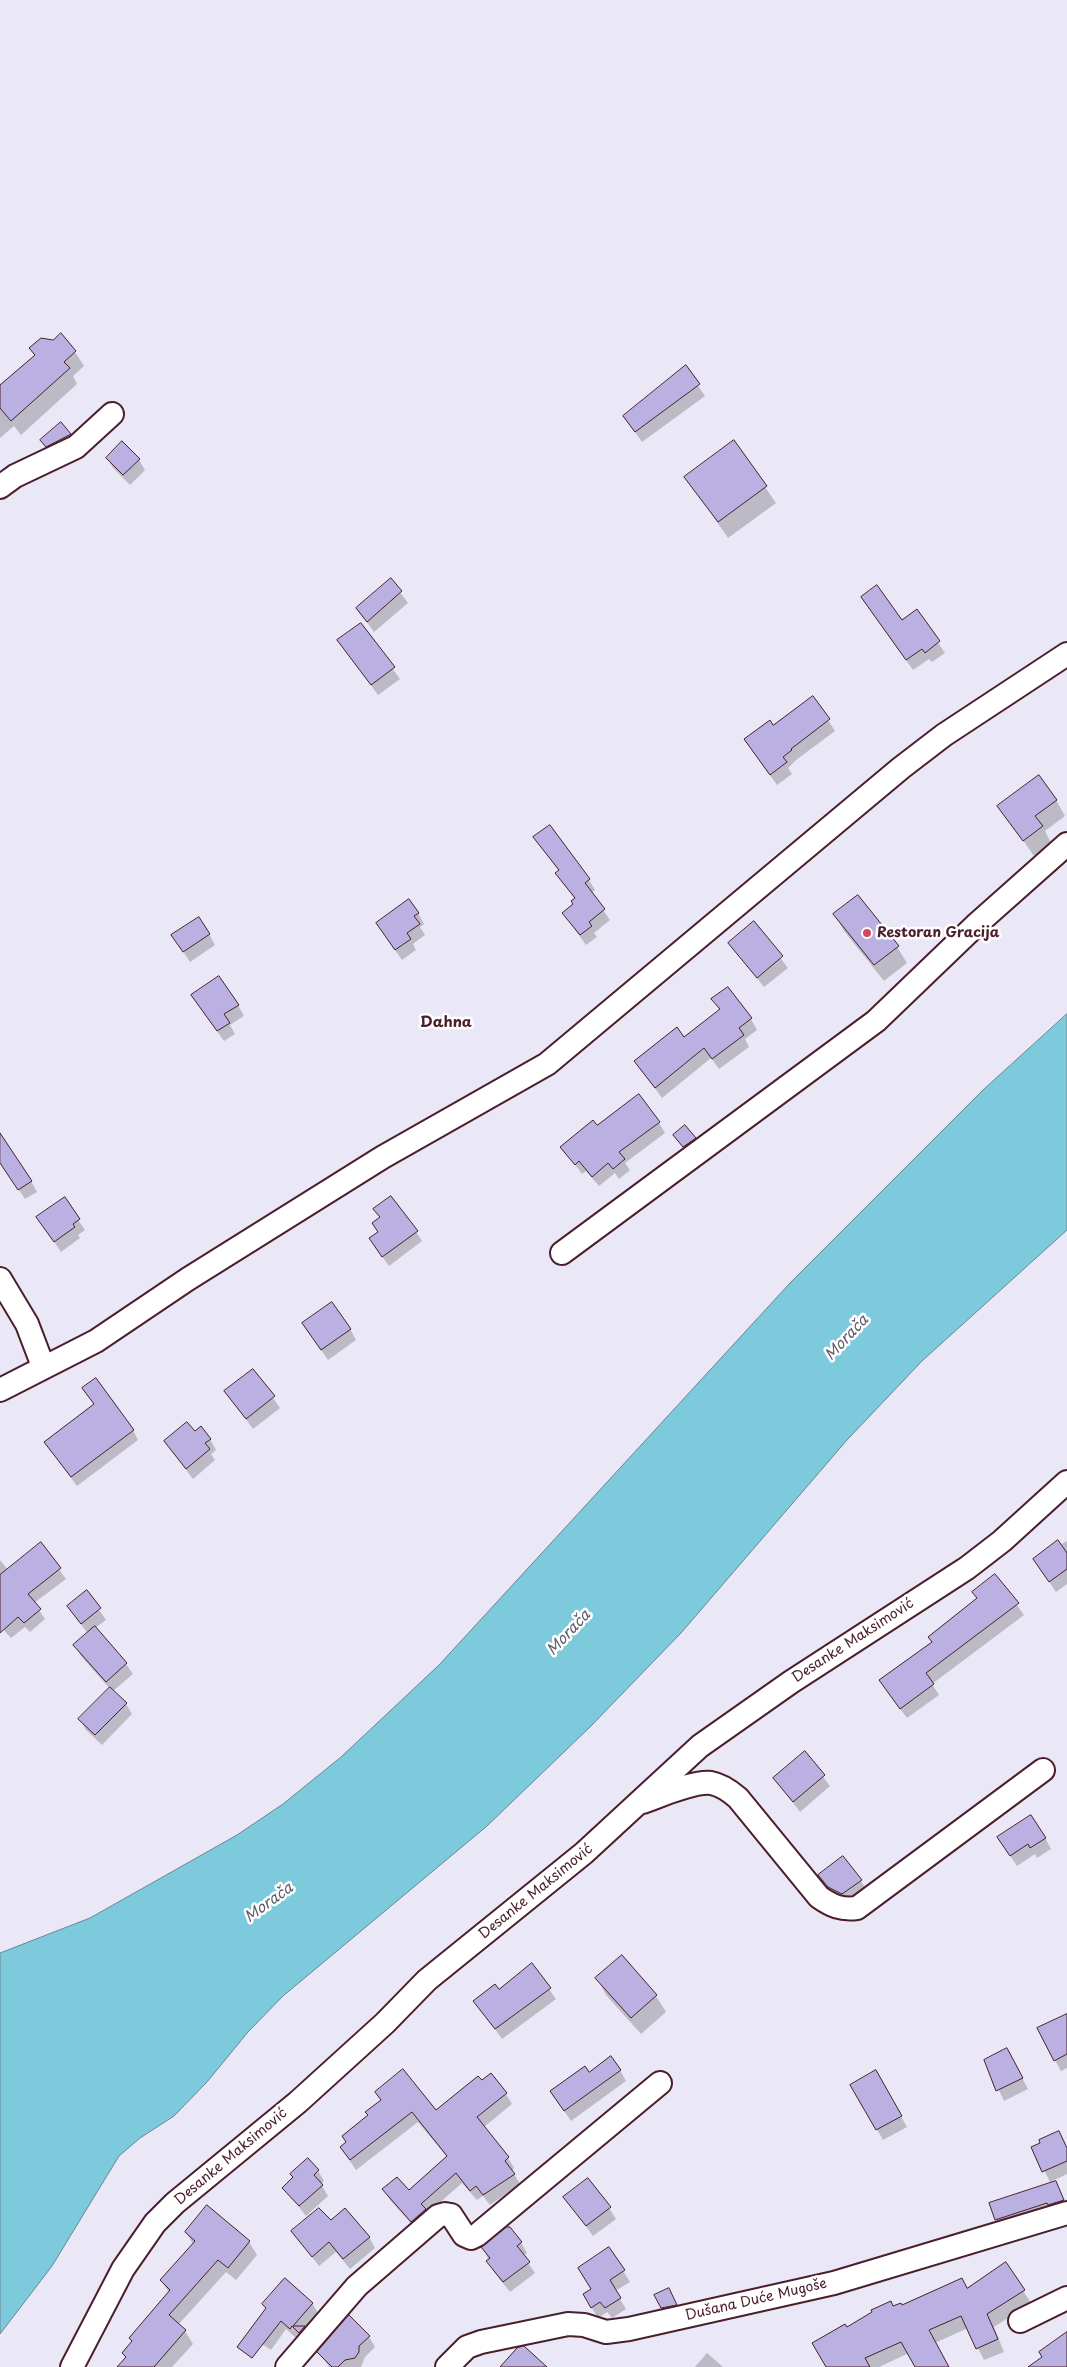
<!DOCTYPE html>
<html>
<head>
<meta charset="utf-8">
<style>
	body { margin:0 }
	canvas { display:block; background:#eae8f6 }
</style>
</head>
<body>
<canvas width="1067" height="2367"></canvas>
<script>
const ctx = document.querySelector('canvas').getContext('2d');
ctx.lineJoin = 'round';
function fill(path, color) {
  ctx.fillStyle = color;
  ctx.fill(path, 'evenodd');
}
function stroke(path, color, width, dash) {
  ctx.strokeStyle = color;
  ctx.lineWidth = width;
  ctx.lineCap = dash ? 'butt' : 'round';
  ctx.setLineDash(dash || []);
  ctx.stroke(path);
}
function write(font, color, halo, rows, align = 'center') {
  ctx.font = font + ' "Playpen Sans",sans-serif';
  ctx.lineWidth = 5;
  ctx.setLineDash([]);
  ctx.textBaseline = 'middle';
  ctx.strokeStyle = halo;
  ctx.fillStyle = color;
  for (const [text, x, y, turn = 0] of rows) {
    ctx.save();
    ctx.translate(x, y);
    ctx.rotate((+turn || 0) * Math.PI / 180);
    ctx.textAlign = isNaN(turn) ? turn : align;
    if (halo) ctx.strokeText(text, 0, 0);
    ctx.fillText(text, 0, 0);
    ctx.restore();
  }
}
const water = new Path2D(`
	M1067,1014V1230L922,1361L847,1440L681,1633L590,1727L487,1826L283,1996L248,2032L207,2082L174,2116L140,2138L119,2156L52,2266L0,2334V1953L90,1918L237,1835L283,1804L341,1757L439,1665L790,1283L983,1090Z`);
fill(water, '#7ccadb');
stroke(water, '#688695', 1);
fill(new Path2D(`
	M31,349L75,352L84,366L73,376L77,384L21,435L14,426L0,438V387L35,356Z
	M685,367L705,396L642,442L624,416Z
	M61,424L75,445L47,450L41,440Z
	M734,442L776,503L728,538L686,477Z
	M107,458L139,460L145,470L130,485L113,468Z
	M391,580L408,603L374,632L357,609Z
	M869,608L902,622L917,611L945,653L932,662L929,659L913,670Z
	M360,624L400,679L378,695L339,641Z
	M813,697L835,731L796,760L788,768L792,774L777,785L745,740L773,727Z
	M1056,800L1065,816L1045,831L1051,843L1034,856L999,806Z
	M550,826L589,880L595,890L591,893L610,920L594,933L597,937L586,945L563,913L575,904V899L557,874L559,871L535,838Z
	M418,913L424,924L420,927L425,935L413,944L416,950L402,960L383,933Z
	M835,915L897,947L907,963L884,981L844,931Z
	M754,923L788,968L764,987L730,943Z
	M209,934L215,945L190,962L173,936Z
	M713,1000L751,1019L757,1030L745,1039L749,1047L719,1069L711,1058L662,1098L636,1062L684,1038L720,1011Z
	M238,1005L244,1016L230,1025L235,1034L224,1041L199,1006Z
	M659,1123L665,1133L625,1163L630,1170L619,1179L615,1173L599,1186L586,1171L582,1174L562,1147Z
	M695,1139L697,1143L687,1151L677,1140Z
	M0,1155L31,1181L37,1192L25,1199L0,1161Z
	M64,1199L85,1230L78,1235L80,1238L61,1252L38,1217Z
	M375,1209L416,1232L422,1241L389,1266L376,1248L380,1218Z
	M303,1324L350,1329L356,1340L328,1360Z
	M253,1370L280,1408L253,1429L226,1392Z
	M84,1388L133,1430L138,1440L77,1486L45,1442L94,1405Z
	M195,1433L210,1439L216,1450L211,1454L215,1460L193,1479L165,1442Z
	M1067,1541V1584L1056,1592L1034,1559Z
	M41,1544L66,1579L34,1603L45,1619L30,1632L25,1627L11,1638L0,1626V1560L8,1570Z
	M995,1575L1024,1615L932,1684L939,1695L907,1718L887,1691L977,1599L973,1592Z
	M87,1592L106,1620L95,1628L126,1664L133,1674L113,1691L126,1704L132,1714L102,1745L86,1730L80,1719L110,1689L81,1656L75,1645L88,1634L68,1606Z
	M805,1753L830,1786L800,1812L774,1778Z
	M1045,1838L1051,1849L1037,1858L1035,1854L1017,1866L1005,1848Z
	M820,1875L861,1881L867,1891L849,1905L835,1898Z
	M622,1956L656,1996L666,2012L641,2034L606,1995L597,1978Z
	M532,1965L556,1999L502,2039L475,2001L498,1990Z
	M1067,2015V2068L1061,2071L1055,2060Z
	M1013,2060L1028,2089L1004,2101L985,2061Z
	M620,2070L626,2081L571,2121L551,2092L589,2073Z
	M876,2072L907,2127L883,2140L852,2085Z
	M506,2094L512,2104L484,2127L508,2158L514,2168L512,2171L520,2184L490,2205L483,2196L477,2200L462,2183L427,2214L418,2231L390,2200L384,2190L409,2192L447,2157L418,2122L356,2170L341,2148L382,2101L436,2112Z
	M1059,2132L1067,2148V2174L1050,2182L1033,2148Z
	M318,2171L324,2181L321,2184L328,2196L306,2216L284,2188Z
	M1060,2191L1067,2208L1001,2228L996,2219Z
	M565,2197L609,2208L616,2219L593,2236Z
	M207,2207L249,2242L257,2255L236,2280L226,2272L178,2325L185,2331L193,2344L172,2367H119L126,2358L123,2354L133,2343L130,2338L169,2293L161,2280L193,2244L186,2232Z
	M331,2221L369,2237L375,2248L350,2269L336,2252L319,2266L292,2231Z
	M521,2243L527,2253L523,2256L535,2273L510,2292L494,2272L483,2248Z
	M609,2249L630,2282L615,2291L626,2309L612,2318L607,2312L598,2318L590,2305L592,2289Z
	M1006,2264L1031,2303L994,2327L1004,2352L984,2360L968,2328L935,2343L948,2367H916L909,2353L879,2367H828L846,2329L893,2308L967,2289Z
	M668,2290L679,2310L665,2313L656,2296Z
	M312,2303L318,2313L305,2327L310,2336L305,2341L298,2335L296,2338L286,2329L271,2350L256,2340L267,2310L263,2304Z
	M369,2337L375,2347L365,2357L361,2367H329L319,2352Z
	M707,2353L723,2367H695Z`), '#0003');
const building = new Path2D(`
	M61,333L76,351L64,362L70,368L11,421L0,408V385L35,355L29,348L41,338L53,340Z
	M686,365L700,384L635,432L623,416Z
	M61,422L71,434L46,447L40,440Z
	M734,440L767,486L718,522L684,477Z
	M122,441L140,459L123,475L106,458Z
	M391,578L402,591L367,622L356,608Z
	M877,585L902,620L917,609L940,641L925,653L922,649L906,660L861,597Z
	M361,623L395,667L371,685L337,640Z
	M813,696L830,719L791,749L792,750L783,757L787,762L770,775L744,739L770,720L773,725Z
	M1039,775L1057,800L1035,816L1043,826L1023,841L997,806Z
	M550,825L590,879L585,883L605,909L589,922L592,926L580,935L562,913L573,904L571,901L575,898L555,873L559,870L533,837Z
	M858,895L899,946L874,965L833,914Z
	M409,899L419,913L414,916L420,924L407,933L411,939L395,950L376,923Z
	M199,917L210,934L183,952L171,935Z
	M754,921L783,956L757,978L728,943Z
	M219,976L239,1005L224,1014L230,1023L217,1031L191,995Z
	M728,987L752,1018L739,1028L744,1035L712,1059L704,1048L655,1088L634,1061L677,1027L684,1037L720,1009L711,999Z
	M639,1094L660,1122L619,1152L625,1159L613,1169L608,1163L592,1177L579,1161L575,1165L560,1147L593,1120L597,1125Z
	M685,1125L696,1138L683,1147L673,1135Z
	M0,1133L32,1181L18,1190L0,1163Z
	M391,1196L418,1231L382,1257L369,1238L378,1232L372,1223L380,1217L373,1209Z
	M65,1197L80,1219L73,1224L75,1227L54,1242L36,1217Z
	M332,1302L351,1329L321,1350L302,1323Z
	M253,1369L275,1396L246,1419L224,1391Z
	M96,1378L134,1430L71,1477L44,1442L94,1404L82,1388Z
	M187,1422L195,1431L201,1426L211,1439L205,1443L210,1449L186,1469L164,1441Z
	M1058,1540L1067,1553V1569L1049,1582L1033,1559Z
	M41,1542L61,1568L28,1594L41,1609L24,1623L18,1617L0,1633V1575Z
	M995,1574L1019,1603L926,1673L934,1684L900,1709L879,1680L932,1642L928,1637L977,1598L972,1592Z
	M87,1590L101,1608L81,1624L67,1606Z
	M95,1626L127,1663L106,1682L73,1645Z
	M110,1687L127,1703L95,1735L78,1719Z
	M805,1751L825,1775L793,1802L773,1778Z
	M1031,1815L1046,1838L1030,1848L1028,1844L1010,1856L997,1837Z
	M843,1856L862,1880L842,1894L828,1887L818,1875Z
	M622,1955L657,1995L631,2018L595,1978Z
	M532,1963L551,1988L495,2029L473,2001L495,1984L499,1989Z
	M1067,2014V2054L1054,2061L1037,2028Z
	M1007,2048L1023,2078L996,2091L984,2060Z
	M611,2056L621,2070L564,2111L550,2091L585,2066L589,2072Z
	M403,2069L436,2110L478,2076L482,2080L491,2073L507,2093L477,2117L509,2157L505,2161L515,2174L483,2195L476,2186L470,2191L456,2173L421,2204L426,2209L411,2222L382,2189L397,2177L409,2190L447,2156L412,2112L350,2160L340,2147L346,2142L342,2136L368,2115L365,2112L381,2100L375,2092Z
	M876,2070L902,2116L876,2130L850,2085Z
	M1059,2131L1067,2148V2161L1042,2172L1031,2147L1040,2143L1039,2140Z
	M308,2158L319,2170L314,2175L323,2185L299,2206L282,2188L293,2177L290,2174Z
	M588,2178L611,2207L586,2226L563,2197Z
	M1056,2181L1064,2200L1048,2205L1047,2203L995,2220L989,2203Z
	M207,2205L250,2241L228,2268L218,2260L169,2315L186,2330L154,2367H117L126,2357L122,2353L132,2341L129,2338L170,2290L160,2280L195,2241L185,2232Z
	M319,2208L331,2220L345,2208L370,2237L343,2259L329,2242L312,2257L291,2231Z
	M507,2227H510L522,2242L517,2246L530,2262L503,2282L486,2261L490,2258L481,2247Z
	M609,2247L625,2270L610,2280L621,2298L605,2308L600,2302L591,2308L583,2294L591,2289L578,2268Z
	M1006,2262L1025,2290L987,2314L998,2339L976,2349L961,2316L929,2330L949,2367H915L901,2342L865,2358L870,2367H826L812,2343L845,2324L847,2327L872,2312L871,2310L891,2301L893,2306L901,2303L902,2305L962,2278L967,2288Z
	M285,2278L313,2303L293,2326H305L299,2333L292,2326L290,2329L281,2321L252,2358L237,2347L266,2308L262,2304Z
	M669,2288L677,2305L661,2308L654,2295Z
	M349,2315L370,2336L359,2346V2352L355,2358L345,2360L338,2367H332L317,2352Z
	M1067,2332V2367H1028L1042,2357L1039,2352Z
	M524,2346L547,2367H500L517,2348Z`);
fill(building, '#bab1e2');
stroke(building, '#4a1f2b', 1);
const minor = new Path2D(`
	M0,487L15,476L76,447L112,414
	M562,1253L876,1021L977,924L1067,844
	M0,1279L27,1324L43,1366
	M0,1390L96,1341L188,1279L383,1157L547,1064L901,768L944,735L1067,654
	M643,1802C660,1796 693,1781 711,1783C722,1785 730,1791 738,1798L819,1897C832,1906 841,1910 857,1908L1043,1770
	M1020,2321L1067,2298
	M72,2367L123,2269L155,2223L175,2203L298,2102L385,2023L427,1980L584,1853L700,1746L791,1682L967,1568L1002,1541L1067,1482
	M287,2367L357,2286L438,2216L445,2214L451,2215L464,2235L471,2238L477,2235L660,2083
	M447,2367L467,2347L481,2342L568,2324L584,2325L606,2332L629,2329L834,2283L1067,2213`);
stroke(minor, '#4a1f2b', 26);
stroke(minor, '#fff', 22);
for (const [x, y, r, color] of [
	[867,933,5,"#d1495b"]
]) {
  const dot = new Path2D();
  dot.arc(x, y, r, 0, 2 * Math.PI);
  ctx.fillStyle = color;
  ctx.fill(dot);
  stroke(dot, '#fff', 2);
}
write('bold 14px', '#4a1f2b', '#fff', [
	["Restoran Gracija",877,933]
], 'left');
write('14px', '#4a1f2b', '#fff', [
	["Desanke Maksimović",853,1641,-33],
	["Desanke Maksimović",536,1892,-39],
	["Desanke Maksimović",231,2157,-40],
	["Dušana Duće Mugoše",756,2300,-13]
]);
write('bold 15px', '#4a1f2b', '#fff', [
	["Dahna",446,1023]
]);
write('italic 15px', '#5c5b69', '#fff', [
	["Morača",847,1338,-47],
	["Morača",569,1633,-47],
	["Morača",269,1903,-36]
]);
</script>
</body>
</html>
